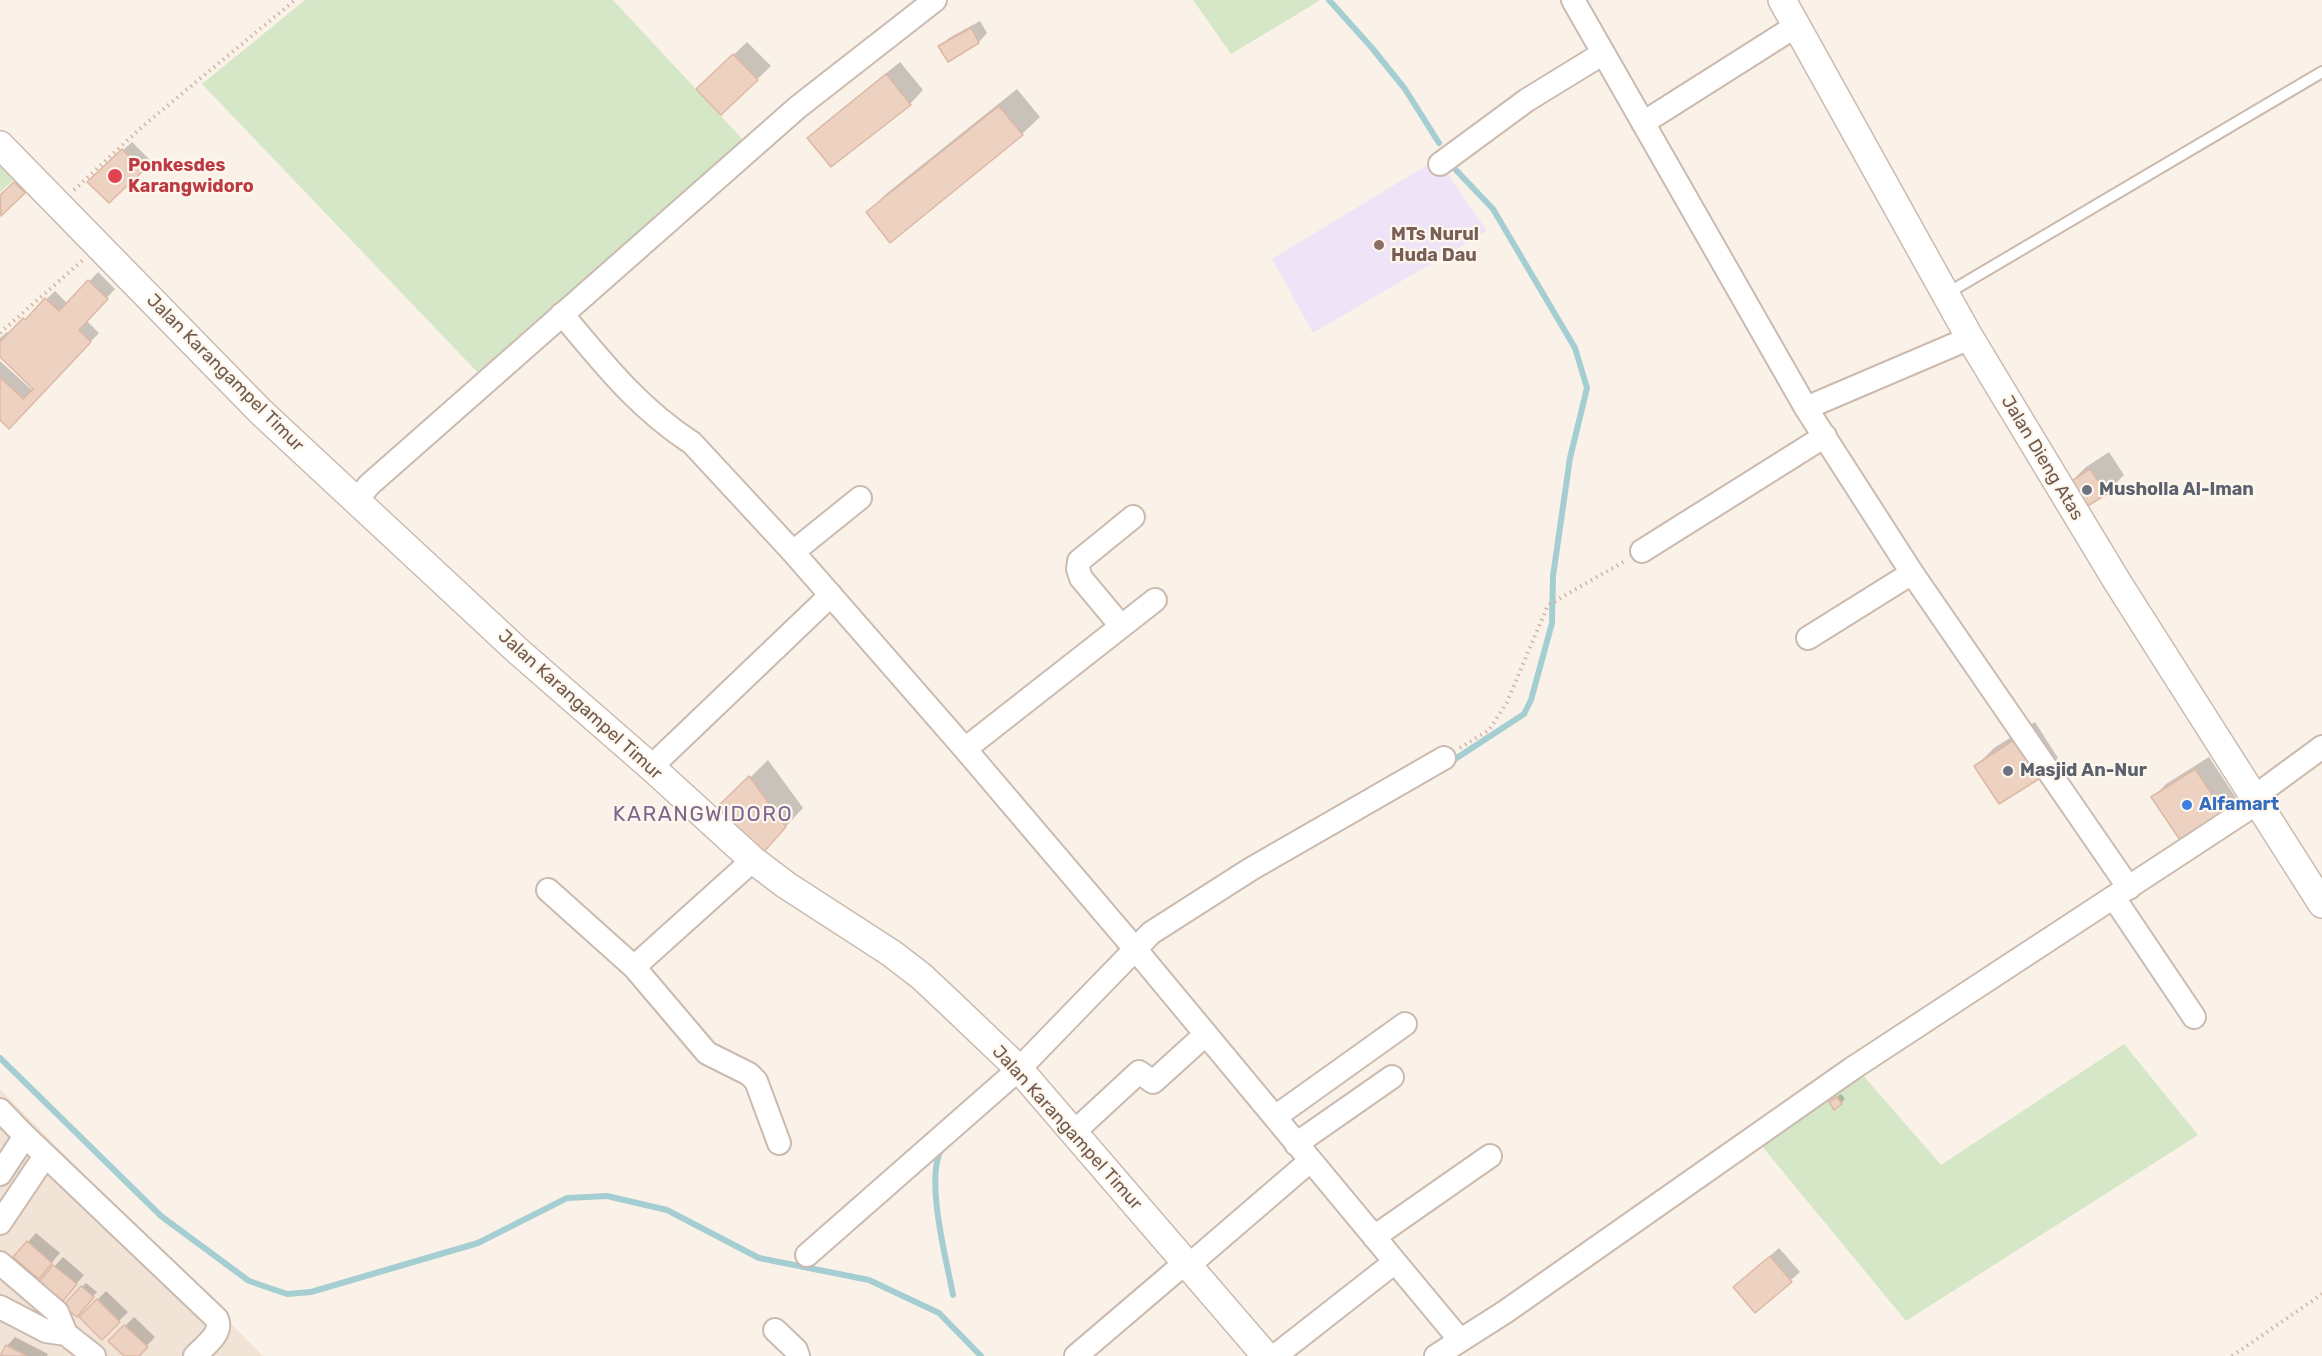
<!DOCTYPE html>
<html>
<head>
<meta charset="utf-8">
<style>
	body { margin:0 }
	canvas { display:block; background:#faf2e8 }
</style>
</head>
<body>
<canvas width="2322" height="1356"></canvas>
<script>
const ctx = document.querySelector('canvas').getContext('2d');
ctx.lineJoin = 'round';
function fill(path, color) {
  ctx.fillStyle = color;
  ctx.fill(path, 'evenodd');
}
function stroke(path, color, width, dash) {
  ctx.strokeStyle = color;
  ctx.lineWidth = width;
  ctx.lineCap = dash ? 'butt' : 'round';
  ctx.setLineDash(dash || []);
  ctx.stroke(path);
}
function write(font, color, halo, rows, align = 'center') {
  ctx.font = font + ' Rubik,sans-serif';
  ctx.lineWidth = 4.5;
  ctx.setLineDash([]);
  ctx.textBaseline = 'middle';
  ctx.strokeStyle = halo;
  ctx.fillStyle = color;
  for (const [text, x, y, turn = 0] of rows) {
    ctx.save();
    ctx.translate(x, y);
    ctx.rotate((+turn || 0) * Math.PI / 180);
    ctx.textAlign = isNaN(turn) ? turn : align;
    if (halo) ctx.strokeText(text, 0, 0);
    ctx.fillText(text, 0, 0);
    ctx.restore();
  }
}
fill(new Path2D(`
	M0,1089L263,1356H264H0Z`), '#f1e4d7');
fill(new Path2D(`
	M1437,159L1487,231L1313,333L1272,259Z`), '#efe4f7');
fill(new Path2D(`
	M305,0H613L747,144L481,376L202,84Z
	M1193,0H1318L1319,1L1231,54Z
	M0,165L15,179L0,192Z
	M2124,1044L2198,1135L1906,1321L1761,1145L1862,1074L1941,1165Z`), '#d5e7c7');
fill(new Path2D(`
	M980,21L987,33L979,42L948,60L940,46L949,38Z
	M747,42L771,66L722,113L698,89Z
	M900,62L923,90L910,104L831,165L809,138L822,125Z
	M1017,89L1040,117L1022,134L868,212L886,194Z
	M132,142L151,161L109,201L89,182Z
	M24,174L32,184L1,214L0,197Z
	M98,272L115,289L86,320L99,333L9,427L0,418V361L33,391L35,388L0,355V338L7,332L9,335L55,291L68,304Z
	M2109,452L2124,475L2106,493L2082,508L2068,485L2086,467Z
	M2035,722L2058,758L2041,776L1976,766L1994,748Z
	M2209,757L2236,798L2223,811L2153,798L2166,784Z
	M768,760L803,808L778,835L714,813Z
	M1841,1094L1845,1099L1841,1103L1835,1098Z
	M36,1233L60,1253L47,1268L28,1242Z
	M1779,1248L1800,1272L1755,1311L1735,1287Z
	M63,1257L84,1275L71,1290L41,1281Z
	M86,1283L97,1292L76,1315L82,1287Z
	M106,1291L128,1312L102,1338L81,1317Z
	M134,1317L155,1337L137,1356H126L110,1341Z
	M15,1337L48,1354L47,1356H1L7,1346Z`), '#0003');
stroke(new Path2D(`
	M1329,0L1372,48L1405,89L1439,143
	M1449,763L1524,714L1531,700L1552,623L1553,576L1570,458L1587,388L1575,348L1493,209L1455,169
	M0,1058L161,1216L249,1281L287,1294L311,1292L478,1243L567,1198L607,1196L667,1210L759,1258L869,1280L939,1313L981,1356
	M942,1148C924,1177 947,1262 953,1295`), '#a5ced3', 6);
const building = new Path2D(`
	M971,28L979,43L948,62L938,46Z
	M733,54L758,80L721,115L696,89Z
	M886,74L911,105L831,167L807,138Z
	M999,106L1023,135L890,243L866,212Z
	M122,149L143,171L109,203L87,182Z
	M14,182L25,193L1,216L0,195Z
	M88,280L108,299L79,330L91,342L9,429L0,420V377L23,399L33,389L0,357V342L23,318L25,320L45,298L59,311Z
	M2090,469L2107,494L2081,510L2066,485Z
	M2017,738L2042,777L1999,804L1974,766Z
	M2195,769L2224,812L2180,840L2151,797Z
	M749,776L786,827L761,855L711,813Z
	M1837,1097L1842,1104L1834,1110L1829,1102Z
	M27,1241L52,1263L39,1279L13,1257Z
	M1770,1256L1792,1282L1755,1313L1733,1287Z
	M53,1265L77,1284L63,1301L39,1282Z
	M81,1286L94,1297L77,1317L63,1306Z
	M97,1299L120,1322L102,1340L79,1317Z
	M124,1325L148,1347L139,1356H124L108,1341Z
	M6,1345L27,1356H0Z`);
fill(building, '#edd2c2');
stroke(building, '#deb8a4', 1.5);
const service = new Path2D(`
	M1946,294L2322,72`);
const minor = new Path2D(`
	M1573,0L1806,408L1912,573L2129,888
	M1643,123L1796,26
	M1440,164L1527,100L1602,54
	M562,314C603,363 638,408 692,443L793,552L965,749L1136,950L1460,1340
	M1806,408L1970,338
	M356,501L369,485L798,107L935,0
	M1642,551L1825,436
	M793,552L860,498
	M1121,626L1081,578L1078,569L1079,561L1133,517
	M1808,638L1912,573
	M965,749L1155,600
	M651,767L831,595
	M2254,797L2322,747
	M548,890L634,967L707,1053L749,1074L756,1081L779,1143
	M2114,898L2194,1017
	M634,967L753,860
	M0,1110L25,1136L217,1319C223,1334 205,1345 195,1356
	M1275,1117L1405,1024
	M1074,1132L1139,1072L1153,1082L1206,1034
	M1296,1144L1392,1077
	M0,1174L25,1136
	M0,1223L45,1156
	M1374,1237L1490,1156
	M807,1255L1019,1069L1151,933L1251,869L1444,758
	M0,1263L57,1312L66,1334L94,1356
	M1188,1266L1310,1161
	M0,1307L46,1331L66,1334
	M775,1330L796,1350L798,1356
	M1076,1356L1185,1263
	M1275,1356L1395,1262
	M1436,1356L1505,1312L1853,1068L2257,803`);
const tertiary = new Path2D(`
	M1782,0L1970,338L2118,583L2322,904
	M0,145L261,412L519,652L651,767L753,860L786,885L891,953L921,976L953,1006L1019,1069L1266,1356`);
stroke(service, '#cbbaaf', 14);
stroke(minor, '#cbbaaf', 26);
stroke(tertiary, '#cbbaaf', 30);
stroke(new Path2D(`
	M74,190L143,126L295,0
	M0,333L83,260
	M1460,748L1489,730L1507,702L1548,605L1625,561
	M2232,1356L2322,1294`), '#d2b5a5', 4, [1.5, 4.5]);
stroke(service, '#fff', 10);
stroke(minor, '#fff', 22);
stroke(tertiary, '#fff', 27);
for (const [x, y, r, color] of [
	[115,176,8,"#e0444e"],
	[1379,245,6,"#8d6e63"],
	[2087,490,6,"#6b7280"],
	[2008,771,6,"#6b7280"],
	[2187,805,6,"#3f7fe0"]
]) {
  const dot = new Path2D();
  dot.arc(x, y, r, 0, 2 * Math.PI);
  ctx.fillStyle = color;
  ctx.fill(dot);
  stroke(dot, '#fdf7ee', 2);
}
write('bold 18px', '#be3a42', '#fdf7ee', [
	["Ponkesdes",128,166],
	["Karangwidoro",128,187]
], 'left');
write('bold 18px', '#785e54', '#fdf7ee', [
	["MTs Nurul",1391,235],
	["Huda Dau",1391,256]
], 'left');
write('18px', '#725a4e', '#fdf7ee', [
	["Jalan Karangampel Timur",225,373,45],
	["Jalan Dieng Atas",2042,458,59],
	["Jalan Karangampel Timur",580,705,42],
	["Jalan Karangampel Timur",1067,1128,48]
]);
write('bold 18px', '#5b616d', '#fdf7ee', [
	["Musholla Al-Iman",2099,490],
	["Masjid An-Nur",2020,771]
], 'left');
write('bold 18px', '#366cbe', '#fdf7ee', [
	["Alfamart",2199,805]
], 'left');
ctx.letterSpacing = '1.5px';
write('21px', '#7f668e', '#fdf7ee', [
	["KARANGWIDORO",703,815]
]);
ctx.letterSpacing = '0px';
</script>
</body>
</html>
